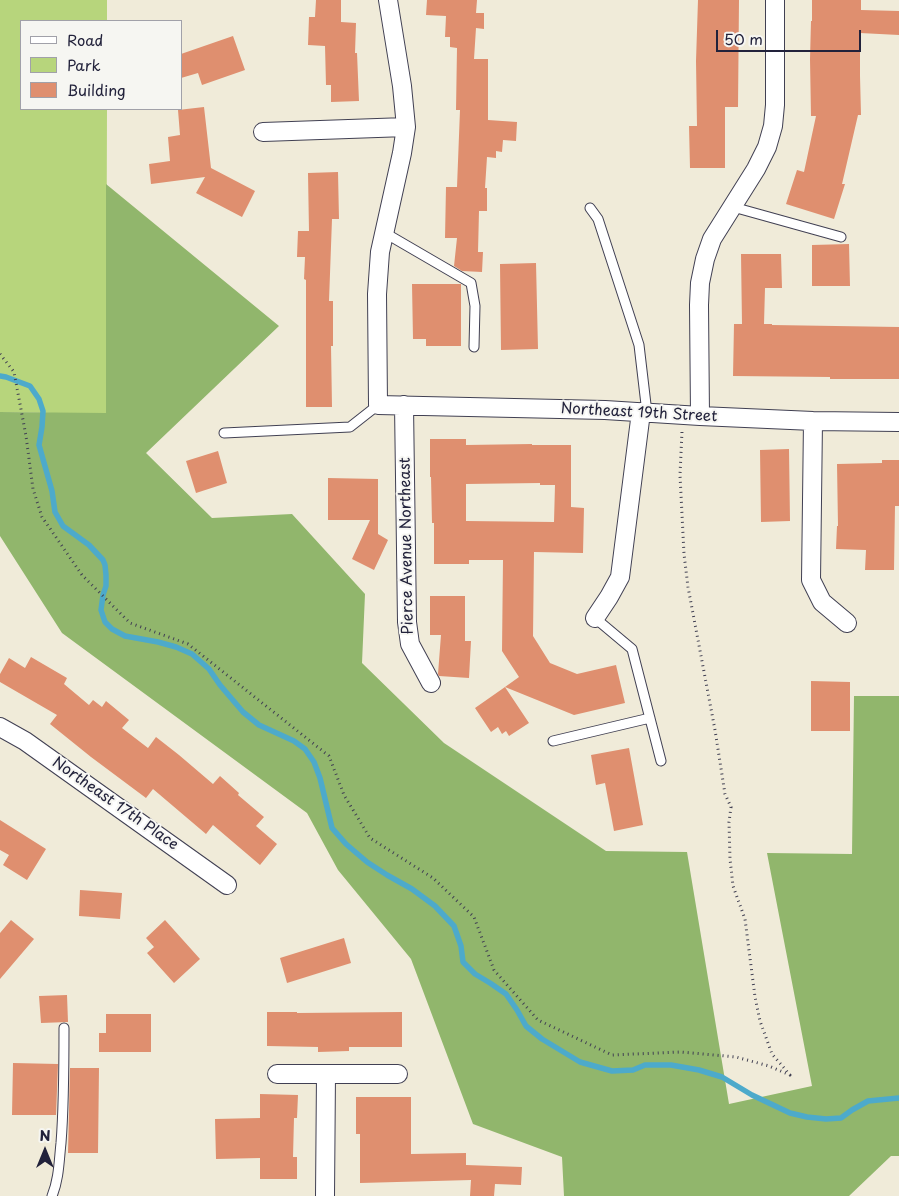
<!DOCTYPE html>
<html>
<head>
<meta charset="utf-8">
<style>
	body { margin:0 }
	#map { position:relative; width:899px; height:1196px; overflow:hidden; background:#f0ebd9; font-family:"Playpen Sans",sans-serif }
	canvas { display:block }
	.legend { position:absolute; left:20px; top:20px; width:162px; height:90px; box-sizing:border-box; background:#f6f6f2; border:1px solid #a1a1a9; margin:0; padding:6px 9px; list-style:none; font-size:15px; color:#22223b }
	.legend li { display:flex; align-items:center; gap:10px; height:25px }
	.legend b { width:25px; border:1px solid #a1a1a9 }
	.north { position:absolute; left:20px; top:1126px; width:50px; height:50px; -webkit-text-stroke:4px #f6f6f2; paint-order:stroke; rotate:0deg; font-size:14px; font-weight:700; line-height:20px; text-align:center; color:#22223b }
	.north::after { content:''; display:block; margin:auto; width:18px; height:22px; background:#22223b; clip-path:polygon(50% 0,100% 100%,50% 72%,0 100%) }
	.scale { position:absolute; left:716px; top:30px; width:145px; height:22px; box-sizing:border-box; border:2px solid #22223b; border-top:0; padding-left:6px; font-size:15px; line-height:18px; white-space:nowrap; color:#22223b; -webkit-text-stroke:4px #f6f6f2; paint-order:stroke }
</style>
</head>
<body>
<div id="map">
<canvas width="899" height="1196"></canvas>
<ul class="legend">
<li><b style="height:6px;background:#fff"></b>Road</li>
<li><b style="height:14px;background:#b7d57c"></b>Park</li>
<li><b style="height:14px;background:#df8f6f"></b>Building</li>
</ul>
<div class="north">N</div>
<div class="scale">50 m</div>
</div>
<script>
const ctx = document.querySelector('canvas').getContext('2d');
ctx.lineJoin = 'round';
function fill(path, color) {
  ctx.fillStyle = color;
  ctx.fill(path, 'evenodd');
}
function stroke(path, color, width, dash) {
  ctx.strokeStyle = color;
  ctx.lineWidth = width;
  ctx.lineCap = dash ? 'butt' : 'round';
  ctx.setLineDash(dash || []);
  ctx.stroke(path);
}
function write(font, color, halo, rows, align = 'center') {
  ctx.font = font + ' "Playpen Sans",sans-serif';
  ctx.lineWidth = 4;
  ctx.setLineDash([]);
  ctx.textBaseline = 'middle';
  ctx.strokeStyle = halo;
  ctx.fillStyle = color;
  for (const [text, x, y, turn = 0] of rows) {
    ctx.save();
    ctx.translate(x, y);
    ctx.rotate((+turn || 0) * Math.PI / 180);
    ctx.textAlign = isNaN(turn) ? turn : align;
    if (halo) ctx.strokeText(text, 0, 0);
    ctx.fillText(text, 0, 0);
    ctx.restore();
  }
}
fill(new Path2D(`
	M0,0H107V21H21V109H107L106,414L0,412Z`), '#b7d57c');
fill(new Path2D(`
	M106,184L279,326L146,453L212,518L292,514L365,594L362,663L444,743L606,851L687,852L729,1104L812,1086L767,853L852,854L854,696H899V1156H891L849,1196H564L562,1157L473,1124L411,959L338,870L307,813L62,633L0,536V412L106,413Z`), '#91b66c');
stroke(new Path2D(`
	M0,376L6,377L30,386L39,399L43,411L42,427L39,445L52,491L55,512L63,526L89,545L103,560L105,565L106,575V586L103,595L101,610L105,622L112,629L125,636L158,642L176,647L192,654L209,669L220,685L243,712L259,725L294,741L305,749L314,762L320,778L332,828L346,844L367,862L387,875L412,889L435,906L454,926L461,946L463,962L475,974L490,983L506,994L517,1010L526,1026L542,1039L580,1062L612,1071L633,1070L645,1065H671L699,1070L722,1077L752,1095L790,1113L807,1117L826,1119L841,1118L852,1110L868,1101L899,1098`), '#4daacb', 5.5);
fill(new Path2D(`
	M316,0H341V22L356,23L355,53H357L359,101L331,102V85H326L325,46L308,45L309,17H315Z
	M427,0H477L476,13H484V29L476,28L474,59H488V120L517,122L516,141L503,140L502,152L496,151V158L487,157L485,188H487V211H479L478,252H483L482,272L462,271L454,266L457,238H445L446,187H457L460,110H456L457,48L450,47V37H445L446,16L426,15Z
	M698,0H739L738,107H725V168H690L689,126H697L696,61Z
	M812,0H861V10L899,11V35L860,33V76L861,115H858L842,184H845L834,219L786,204L797,170L804,172L816,116H811L810,59L811,21H812Z
	M233,36L245,70L202,85L198,73L181,78V54Z
	M204,107L211,168L255,191L242,217L196,193L205,177L151,184L149,164L170,161L168,137L180,135L178,110Z
	M338,172L339,219H332L329,301H333V346H331L332,407H306V280L304,279L305,257H297L298,231H309L308,173Z
	M849,244L850,286H812V245Z
	M741,254H781L782,288H765L764,324H772V325L899,327V379H830V377L733,376L734,324H742Z
	M536,263L538,349L501,350L500,264Z
	M412,284H461V346H426V339H413Z
	M430,439H466V445L532,444V445H571V507L584,508L583,553L534,552L533,636L550,663L577,674L616,665L625,703L574,715L505,687L519,677L502,651L503,560H469V564H434V523H432L431,477H430ZM540,483V485H555L554,522L466,521V484Z
	M789,449L790,521L761,522L760,450Z
	M218,451L227,483L196,493L186,461Z
	M882,460H899V506H895L894,570H865L866,550L836,549L837,526H838L837,464L882,463Z
	M328,478L378,479V534L388,540L374,570L352,559L370,520H328Z
	M430,596H465V641H471L469,678L439,676L438,674L441,635H430Z
	M31,657L67,678L64,684L89,705L93,700L102,707L106,701L129,720L122,728L148,748L156,737L179,755L213,784L220,776L239,793L238,795L264,817L256,826L277,844L260,865L213,825L206,834L153,789L146,798L91,757L50,724L57,715L0,682V674L9,658L25,668Z
	M811,681L850,682V731H811Z
	M505,687L529,723L509,736L506,731L502,734L498,727L491,732L475,708Z
	M629,748L643,825L614,831L605,783L596,785L591,755Z
	M0,820L46,849L27,880L3,865L9,855L0,850Z
	M80,890L122,893L120,919L79,916Z
	M11,920L34,939L0,979V933Z
	M165,920L200,959L174,983L147,953L154,947L146,938Z
	M344,938L351,963L287,983L280,958Z
	M67,995L68,1022L41,1023L39,996Z
	M267,1012H297V1013L402,1012V1047H349V1051L318,1052V1047L267,1046Z
	M106,1014H151V1052H99V1033H106Z
	M13,1063L58,1064L56,1115H12Z
	M70,1068H99L98,1153H68Z
	M260,1094L298,1095L297,1118H294L293,1157H297V1179H260V1158L216,1159L215,1119L260,1118Z
	M356,1097H411V1154L466,1153V1165L522,1167L521,1185L495,1184L494,1196H470L471,1180L360,1183V1134H356Z`), '#df8f6f');
const lane = new Path2D(`
	M733,207L841,237
	M590,208L598,219L639,345L647,413
	M385,233L471,283L475,306L474,347
	M224,433L350,427L378,405
	M595,618L632,649L661,761
	M553,741L650,718
	M52,1196C59,1179 59,1161 61,1143C64,1105 64,1066 64,1028`);
const street = new Path2D(`
	M388,0L402,86L406,127L402,153L380,252L377,294L378,405L605,410L700,416L813,421L899,422
	M263,132L406,127
	M404,405L407,622L410,644L431,683
	M700,416L699,305L700,283L705,259L712,239L756,169L767,147L773,126L775,105V0
	M813,421L811,580L822,602L847,623
	M595,618L609,597L620,577L641,412
	M0,727L25,741L227,885
	M277,1074H398
	M325,1196L326,1074`);
stroke(lane, '#414053', 11);
stroke(street, '#414053', 20);
stroke(new Path2D(`
	M0,354L14,372L26,436L33,489L42,517L82,575L130,623L188,644L329,756L344,795L370,838L433,878L474,917L494,970L538,1020L612,1055L681,1052L736,1057L769,1066L790,1075L772,1054L760,1021L755,997L745,919L733,886L730,859L729,822L731,807L725,794L715,730L688,587L684,554L680,475L682,431`), '#414053', 3, [1, 4]);
stroke(lane, '#fff', 9);
stroke(street, '#fff', 18);
write('15px', '#22223b', '#f6f6f2', [
	["Northeast 19th Street",639,413,3],
	["Pierce Avenue Northeast",407,546,-91],
	["Northeast 17th Place",115,804,35]
]);
</script>
</body>
</html>
